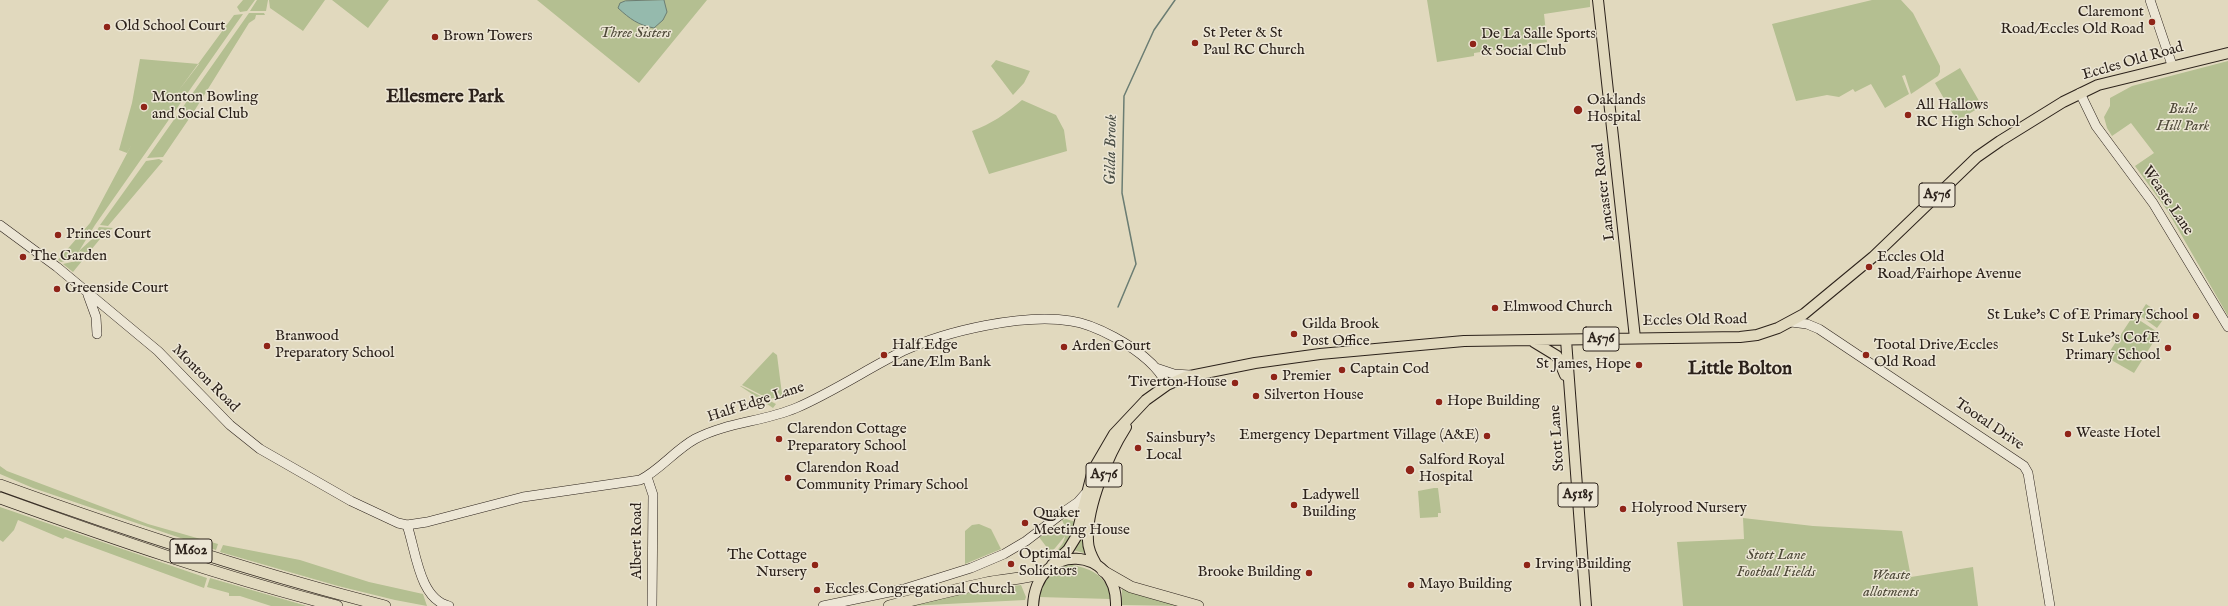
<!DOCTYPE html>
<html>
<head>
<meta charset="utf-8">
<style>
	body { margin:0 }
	canvas { display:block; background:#e1d9be }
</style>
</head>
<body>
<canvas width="2228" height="606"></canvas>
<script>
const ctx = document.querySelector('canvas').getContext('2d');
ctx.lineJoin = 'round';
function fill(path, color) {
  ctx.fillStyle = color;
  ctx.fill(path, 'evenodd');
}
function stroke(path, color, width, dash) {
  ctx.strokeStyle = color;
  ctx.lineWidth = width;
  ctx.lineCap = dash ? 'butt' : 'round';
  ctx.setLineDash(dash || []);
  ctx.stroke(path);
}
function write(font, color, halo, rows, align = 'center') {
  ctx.font = font + ' "IM FELL English",serif';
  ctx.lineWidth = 3;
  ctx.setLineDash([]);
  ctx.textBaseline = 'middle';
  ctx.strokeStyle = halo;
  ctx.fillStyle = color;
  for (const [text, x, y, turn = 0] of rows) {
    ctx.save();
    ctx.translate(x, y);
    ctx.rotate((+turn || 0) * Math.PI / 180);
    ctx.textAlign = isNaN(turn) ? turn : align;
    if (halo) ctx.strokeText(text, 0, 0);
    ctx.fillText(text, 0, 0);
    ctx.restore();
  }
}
fill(new Path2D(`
	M243,0H255L247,11L240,12L237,7Z
	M257,0H268L266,11H250Z
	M269,0H325L303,31L270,8Z
	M332,0H389L368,28Z
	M537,0H707L639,83Z
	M1427,0H1590V7L1544,14L1547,42L1474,53V56L1437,62Z
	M1872,0H1901L1913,13L1940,66V72L1938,76L1911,94L1905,75L1902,76L1909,94L1885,108L1871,84L1855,92L1853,89L1839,97L1827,95L1796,101L1772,24Z
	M249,13H264L265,15H256L255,19L249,23L193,113L163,157L147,158Z
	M243,14L95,225L76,256L73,259L61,262L58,260L90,223L132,144L127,153L119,150L132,103L140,59L199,64L179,90L234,15Z
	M996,60L1030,71L1024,83L1013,95L991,66Z
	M2228,61V316L2167,210L2135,166L2154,153L2131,123L2112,136L2107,128L2104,117L2110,106V98L2132,86Z
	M1960,68L1982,106L1957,121L1935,83Z
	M1022,100L1056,115L1064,130L1067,151L989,174L972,131C991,124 1006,114 1022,100Z
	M159,159L163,161L108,226L100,225L146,161Z
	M99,227L113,228L100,239L73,272L63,264L76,261L80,250L91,240Z
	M2146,304L2165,317L2157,328L2139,315Z
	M2133,316L2159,333L2134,373L2106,357Z
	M773,352L777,355L782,394L781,399L779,393L774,396L778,400L772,398L771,400L742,385Z
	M740,386H741L776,404L773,408Z
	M0,466L7,471L148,524L218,544L216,550L33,488L0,474Z
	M1434,488H1438L1441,513H1438V517L1420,518L1418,491Z
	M0,507L207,578L204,588L65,537L63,539L18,520L14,530L3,542L0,540Z
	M1743,518L1813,526L1902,531L1911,577L1973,567L1978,606H1683L1677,542L1744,539Z
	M1066,519L1076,522C1069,542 1066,549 1047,559C1061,548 1071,538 1062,520Z
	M979,524L991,529L1001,549L965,564V531L972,525Z
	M1084,526L1086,551L1084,553L1073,550Z
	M1063,528L1065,536L1051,553L1039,537Z
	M223,545L300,560L369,582L423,594L427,606L395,600L338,586L220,552Z
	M1072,565C1094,569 1107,577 1111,599L1038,597C1044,576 1051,568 1072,565Z
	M210,578L307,606H271L240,596H229V593L207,587Z
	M1021,585L1026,597L1025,600L908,606L958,594Z
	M1122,588L1184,606L1122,605Z`), '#b4bf91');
const water = new Path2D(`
	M664,0L667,12L663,20L654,28C638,25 630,19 618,8L620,3L625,1Z`);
fill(water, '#95baad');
stroke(water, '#6b7d73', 1);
stroke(new Path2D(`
	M1118,307L1136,264L1122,193L1124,96L1154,30L1175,0`), '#6b7d73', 1.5);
const secondary = new Path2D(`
	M2150,0L2172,65
	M2080,93L2096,126L2153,203L2228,327
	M0,225L57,267L158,351L230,425L260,449L351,501L398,523L407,525L427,522L523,497L640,480C660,470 675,450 695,439C727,422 763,422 796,408C833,392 867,369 903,351C946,331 1024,313 1071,321C1086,323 1101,330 1114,337C1134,348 1157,363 1167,385
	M88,295L96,317L97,334
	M1791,322L1807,324L1819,329L2024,466L2028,473L2050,606
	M1156,368L1174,374L1190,375
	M647,477L653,495L652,606
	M1065,511L1078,502L1085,494
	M407,525C416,551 419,599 449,606
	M823,606L904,589L971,568L1004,554L1026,541L1064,512L1074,511L1088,514`);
const primary = new Path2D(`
	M1598,0L1635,338
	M1566,340L1586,606
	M1534,342L1557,356L1565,375
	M1096,564C1092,557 1088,549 1088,541C1086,508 1108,455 1126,427
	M1052,565L1068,550L1076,537L1093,470L1114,434L1146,400L1167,385L1185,377L1255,363L1320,354L1464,341L1740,337L1757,335L1778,328L1804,314L1873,257L1977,157L2000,141L2063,102L2098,85L2228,53
	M1033,606C1036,540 1118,546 1116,606`);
const highway = new Path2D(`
	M0,485C127,531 254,573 385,606
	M0,498C111,538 222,577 337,606
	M1103,571L1131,587L1198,606
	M889,606C921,598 953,590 986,583C1005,579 1024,579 1043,573`);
stroke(secondary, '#2c221b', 10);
stroke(primary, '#2c221b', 12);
stroke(highway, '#2c221b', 12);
stroke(secondary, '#ece6d5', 9);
stroke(primary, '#e1d9be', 10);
stroke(highway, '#e1d9be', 11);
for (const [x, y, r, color] of [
	[2152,22,4,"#8f2418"],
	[107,27,4,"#8f2418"],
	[435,37,4,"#8f2418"],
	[1195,43,4,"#8f2418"],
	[1473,44,4,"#8f2418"],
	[144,107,4,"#8f2418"],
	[1578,110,5,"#8f2418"],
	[1908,115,4,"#8f2418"],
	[58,235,4,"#8f2418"],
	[23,257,4,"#8f2418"],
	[1869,267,4,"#8f2418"],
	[57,289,4,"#8f2418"],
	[1495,308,4,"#8f2418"],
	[2196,316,4,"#8f2418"],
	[1294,334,4,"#8f2418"],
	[267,346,4,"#8f2418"],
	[1064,347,4,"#8f2418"],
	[2168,348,4,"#8f2418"],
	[884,355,4,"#8f2418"],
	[1866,355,4,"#8f2418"],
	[1639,365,4,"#8f2418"],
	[1342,370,4,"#8f2418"],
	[1274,377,4,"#8f2418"],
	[1235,383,4,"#8f2418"],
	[1256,396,4,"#8f2418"],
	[1439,402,4,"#8f2418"],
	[2068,434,4,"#8f2418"],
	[1487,436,4,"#8f2418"],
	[779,439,4,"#8f2418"],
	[1138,448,4,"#8f2418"],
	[1410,470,5,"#8f2418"],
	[788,478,4,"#8f2418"],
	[1294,505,4,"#8f2418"],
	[1623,509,4,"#8f2418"],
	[1025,523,4,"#8f2418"],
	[1011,564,4,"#8f2418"],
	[815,565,4,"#8f2418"],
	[1527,565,4,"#8f2418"],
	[1309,573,4,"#8f2418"],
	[1411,585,4,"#8f2418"],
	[817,590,4,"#8f2418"]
]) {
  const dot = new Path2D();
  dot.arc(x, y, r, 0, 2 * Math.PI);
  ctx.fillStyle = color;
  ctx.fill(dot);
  stroke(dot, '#ece6d5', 1.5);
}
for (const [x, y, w] of [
	[1937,195,36],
	[1601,339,36],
	[1104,475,36],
	[1578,495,40],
	[191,551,42]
]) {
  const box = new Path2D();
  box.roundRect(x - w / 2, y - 12, w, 24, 3);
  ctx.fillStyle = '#ece6d5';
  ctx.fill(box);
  stroke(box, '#2c221b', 1);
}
write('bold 14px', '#2c221b', null, [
	["A576",1937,195],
	["A576",1601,339],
	["A576",1104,475],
	["A5185",1578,495],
	["M602",191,551]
]);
write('15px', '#2c221b', '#ece6d5', [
	["Claremont",2144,13,"right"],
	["Road/Eccles Old Road",2144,30,"right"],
	["Old School Court",115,27],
	["St Peter & St",1203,34],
	["Paul RC Church",1203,51],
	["De La Salle Sports",1481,35],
	["& Social Club",1481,52],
	["Brown Towers",443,37],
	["Monton Bowling",152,98],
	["and Social Club",152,115],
	["Oaklands",1587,101],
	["Hospital",1587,118],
	["All Hallows",1916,106],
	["RC High School",1916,123],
	["Princes Court",66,235],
	["The Garden",31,257],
	["Eccles Old",1877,258],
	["Road/Fairhope Avenue",1877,275],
	["Greenside Court",65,289],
	["Elmwood Church",1503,308],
	["St Luke's C of E Primary School",2188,316,"right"],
	["Gilda Brook",1302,325],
	["Post Office",1302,342],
	["Branwood",275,337],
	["Preparatory School",275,354],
	["St Luke's CofE",2160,339,"right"],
	["Primary School",2160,356,"right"],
	["Half Edge",892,346],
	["Lane/Elm Bank",892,363],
	["Tootal Drive/Eccles",1874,346],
	["Old Road",1874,363],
	["Arden Court",1072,347],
	["St James, Hope",1631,365,"right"],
	["Captain Cod",1350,370],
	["Premier",1282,377],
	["Tiverton House",1227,383,"right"],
	["Silverton House",1264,396],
	["Hope Building",1447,402],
	["Clarendon Cottage",787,430],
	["Preparatory School",787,447],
	["Weaste Hotel",2076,434],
	["Emergency Department Village (A&E)",1479,436,"right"],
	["Sainsbury's",1146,439],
	["Local",1146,456],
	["Salford Royal",1419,461],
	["Hospital",1419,478],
	["Clarendon Road",796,469],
	["Community Primary School",796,486],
	["Ladywell",1302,496],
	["Building",1302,513],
	["Holyrood Nursery",1631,509],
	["Quaker",1033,514],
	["Meeting House",1033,531],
	["Optimal",1019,555],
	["Solicitors",1019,572],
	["The Cottage",807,556,"right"],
	["Nursery",807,573,"right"],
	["Irving Building",1535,565],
	["Brooke Building",1301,573,"right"],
	["Mayo Building",1419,585],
	["Eccles Congregational Church",825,590]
], 'left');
write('italic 15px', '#4e4938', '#ece6d5', [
	["Three Sisters",635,34],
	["Buile",2183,110],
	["Hill Park",2183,127],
	["Stott Lane",1776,556],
	["Football Fields",1776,573],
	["Weaste",1891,576],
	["allotments",1891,593]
]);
write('15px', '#2c221b', '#ece6d5', [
	["Eccles Old Road",2133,62,-16],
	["Lancaster Road",1605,192,-97],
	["Weaste Lane",2167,201,56],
	["Eccles Old Road",1695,321,-1],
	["Monton Road",205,379,45],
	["Half Edge Lane",756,403,-18],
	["Tootal Drive",1989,425,34],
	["Stott Lane",1558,438,-94],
	["Albert Road",638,541,-90]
]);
write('italic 16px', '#4c5047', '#ece6d5', [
	["Gilda Brook",1112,150,-89]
]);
write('bold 19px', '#2c221b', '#ece6d5', [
	["Ellesmere Park",445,98],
	["Little Bolton",1740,370]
]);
</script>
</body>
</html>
